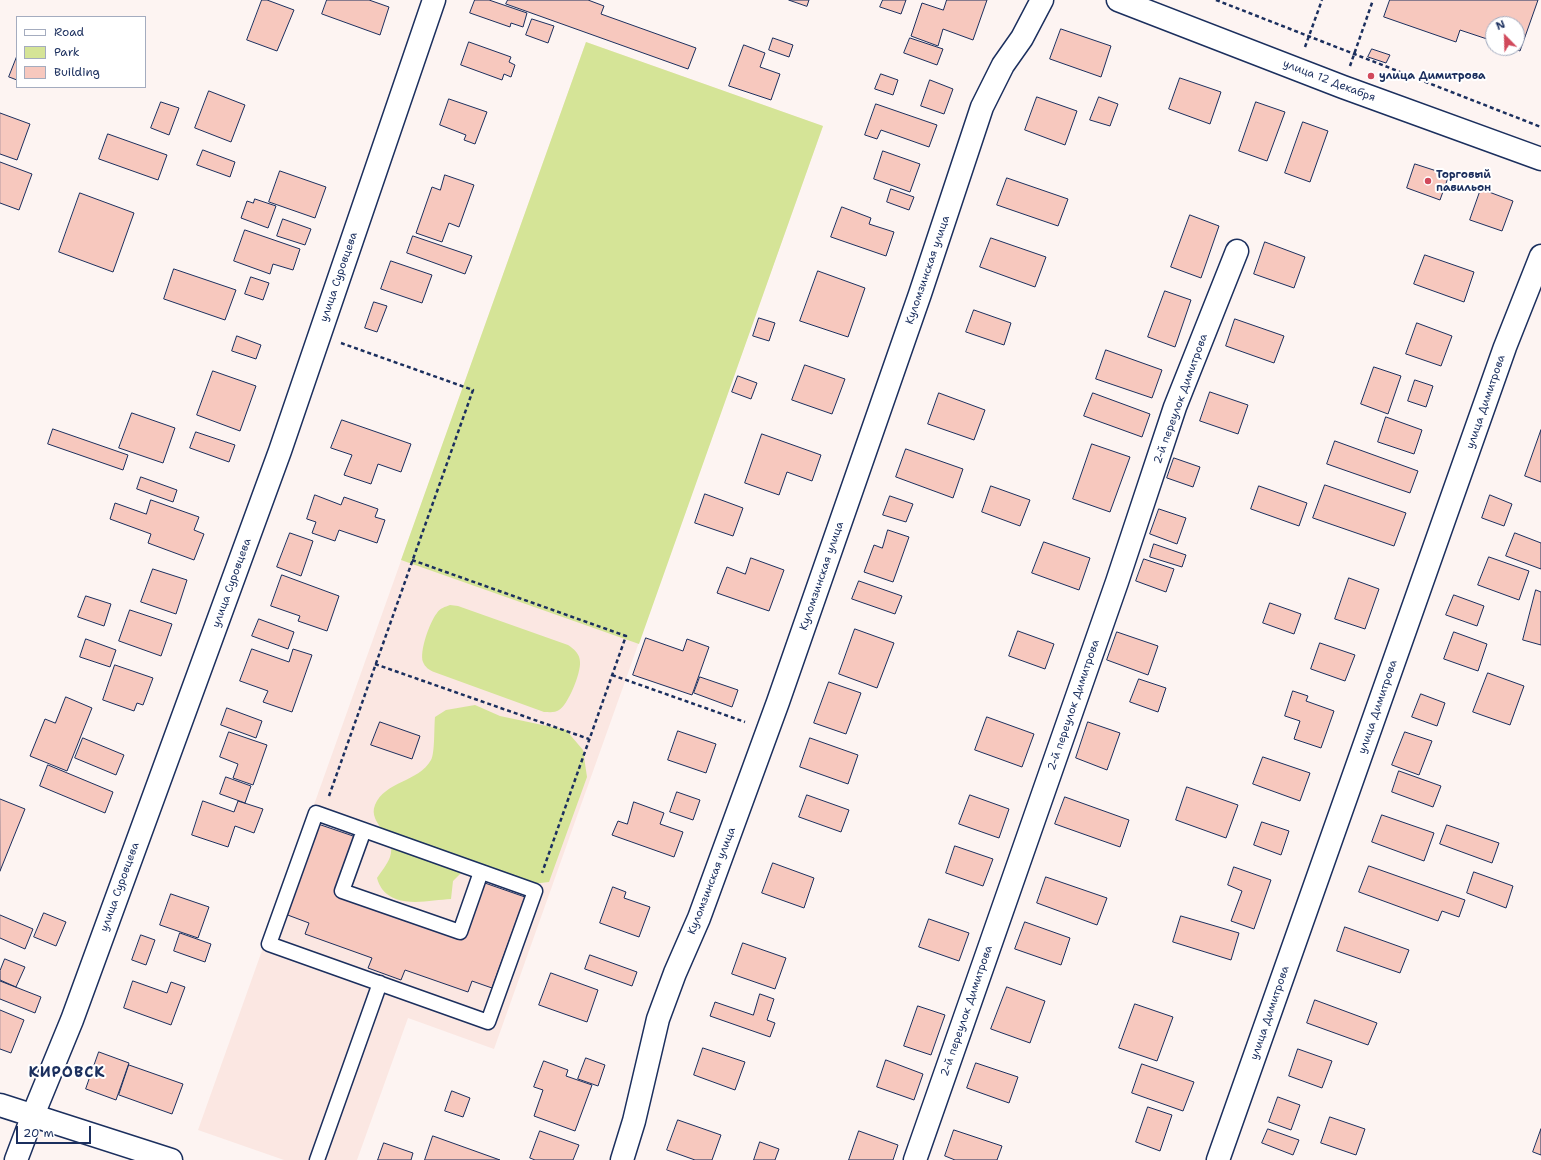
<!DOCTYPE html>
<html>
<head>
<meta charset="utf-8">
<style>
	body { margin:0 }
	#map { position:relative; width:1541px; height:1160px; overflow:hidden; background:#fdf4f2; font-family:"Shantell Sans",sans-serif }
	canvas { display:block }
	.legend { position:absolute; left:16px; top:16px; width:130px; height:72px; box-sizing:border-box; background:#fff; border:1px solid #a4acbf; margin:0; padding:5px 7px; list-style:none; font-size:12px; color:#1b2f5e }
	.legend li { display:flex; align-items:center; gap:8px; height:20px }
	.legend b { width:20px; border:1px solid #a4acbf }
	.north { position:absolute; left:1485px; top:16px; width:40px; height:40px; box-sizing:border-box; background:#fff; border:1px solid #a4acbf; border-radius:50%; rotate:337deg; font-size:11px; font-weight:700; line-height:16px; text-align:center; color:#1b2f5e }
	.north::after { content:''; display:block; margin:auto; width:14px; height:18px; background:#d1495b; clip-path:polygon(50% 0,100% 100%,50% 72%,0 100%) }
	.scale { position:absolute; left:16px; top:1126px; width:75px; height:18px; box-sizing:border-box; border:2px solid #1b2f5e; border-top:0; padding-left:5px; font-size:12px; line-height:14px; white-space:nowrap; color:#1b2f5e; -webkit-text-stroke:3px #fff; paint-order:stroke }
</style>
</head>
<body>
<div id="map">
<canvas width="1541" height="1160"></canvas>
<ul class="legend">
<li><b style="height:5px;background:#fff"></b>Road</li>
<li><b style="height:11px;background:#d5e497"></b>Park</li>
<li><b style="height:11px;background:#f7c8be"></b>Building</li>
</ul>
<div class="north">N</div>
<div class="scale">20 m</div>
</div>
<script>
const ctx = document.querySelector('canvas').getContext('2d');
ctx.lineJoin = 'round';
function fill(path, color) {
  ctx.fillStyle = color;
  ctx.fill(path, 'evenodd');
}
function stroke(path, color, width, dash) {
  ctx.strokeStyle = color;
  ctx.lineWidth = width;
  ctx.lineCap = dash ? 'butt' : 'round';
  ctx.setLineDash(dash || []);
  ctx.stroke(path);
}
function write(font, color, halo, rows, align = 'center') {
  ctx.font = font + ' "Shantell Sans",sans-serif';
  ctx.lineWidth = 4;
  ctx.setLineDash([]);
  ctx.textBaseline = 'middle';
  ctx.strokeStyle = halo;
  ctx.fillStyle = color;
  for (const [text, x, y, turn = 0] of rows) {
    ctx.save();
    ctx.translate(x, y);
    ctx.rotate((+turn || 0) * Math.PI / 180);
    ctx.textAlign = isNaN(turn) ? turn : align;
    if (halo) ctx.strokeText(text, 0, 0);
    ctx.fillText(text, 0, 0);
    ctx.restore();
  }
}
fill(new Path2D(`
	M586,42L823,126L494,1049L408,1018L357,1160H284L198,1130Z`), '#fbe7e2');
fill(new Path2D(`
	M586,42L823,126L639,644L401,560Z
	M450,605L458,606L568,645C574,649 580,654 580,662C581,673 568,705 559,710C555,713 549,712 544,712L434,672C429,670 425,667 423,662C419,652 430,621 437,613C440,608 445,607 450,605Z
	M475,705L500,716L566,730L583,750L587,777L549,882L532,884L463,871L453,881L451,899C430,900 397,909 382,889C380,886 378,882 377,878C381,872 387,865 390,857C398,836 367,824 375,805C385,781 419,782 431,760C435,754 434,726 435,717L446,710Z`), '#d5e497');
const building = new Path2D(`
	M262,0H267L294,10L277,51L247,40Z
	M327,0H369L389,7L380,35L322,14Z
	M475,0H489L527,13L523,27L511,23L510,27L470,13Z
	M508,0H588L604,6L601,14L696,48L688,69L506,4Z
	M789,0H809L807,6Z
	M883,0H906L901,14L880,7Z
	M947,0H987L973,40L943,29L938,46L911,36L922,3L943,10Z
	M1390,0H1538L1520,51L1513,48H1517V24H1493V41L1460,30L1456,42L1384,17Z
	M532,19L554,26L548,43L526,35Z
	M1061,29L1111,46L1101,77L1050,59Z
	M773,38L793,45L789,57L769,50Z
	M910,38L943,49L937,65L904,53Z
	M469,42L511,57L509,62L515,65L511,77L504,74L502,80L461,65Z
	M744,45L765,53L760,67L780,74L771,100L729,86Z
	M1372,49L1390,55L1386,63L1368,57Z
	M17,56V80L9,77Z
	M881,74L898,80L893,95L875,89Z
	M1180,78L1221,92L1210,124L1169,109Z
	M930,80L953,89L944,114L921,106Z
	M209,91L245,105L231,142L195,128Z
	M1037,97L1077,111L1065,145L1025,130Z
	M1099,97L1118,104L1110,126L1090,120Z
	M449,99L487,112L475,144L464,140L466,135L440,125Z
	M161,102L179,108L169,135L151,128Z
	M1256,102L1285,112L1267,161L1239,151Z
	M876,104L937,125L929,147L881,130L877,139L865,135Z
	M0,113L30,124L17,160L0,154Z
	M1303,122L1328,131L1310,182L1285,173Z
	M108,134L167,155L158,180L99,159Z
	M203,150L235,162L230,177L197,165Z
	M883,151L920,164L910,192L874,179Z
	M0,162L32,174L19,210L0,203Z
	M1415,164L1449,175L1440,200L1407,188Z
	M280,171L326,187L315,218L269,202Z
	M445,175L474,185L459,227L449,223L442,242L416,233L432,187L440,190Z
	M1007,178L1068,199L1058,226L997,205Z
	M891,189L914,197L909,210L887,202Z
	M1481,189L1513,201L1502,231L1470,220Z
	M80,193L134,213L113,272L59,252Z
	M255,199L276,206L268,228L241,218L247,201L253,203Z
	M842,207L871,218L869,224L894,232L886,256L831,237Z
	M1190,215L1219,226L1201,278L1171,267Z
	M283,219L311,229L305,245L277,236Z
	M245,230L300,249L293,270L273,264L270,274L234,261Z
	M413,236L472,256L465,274L407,253Z
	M991,238L1046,257L1035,287L980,267Z
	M1265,242L1305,257L1294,288L1254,274Z
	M1425,255L1474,272L1464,302L1414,284Z
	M391,261L432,275L422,303L381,289Z
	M174,269L236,290L225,320L164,299Z
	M818,271L865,288L848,337L800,321Z
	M251,277L269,283L263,300L245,294Z
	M1165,291L1191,300L1175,347L1148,337Z
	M374,302L387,306L377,332L365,328Z
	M974,310L1011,323L1004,345L966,332Z
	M759,318L775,323L769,341L753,336Z
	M1235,319L1284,336L1274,363L1226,346Z
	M1417,323L1452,336L1441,366L1406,354Z
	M237,336L261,345L256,359L232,351Z
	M1106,350L1162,370L1152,398L1096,379Z
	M805,365L845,379L832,414L792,400Z
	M1374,367L1401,376L1388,414L1361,404Z
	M213,371L256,386L240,431L197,415Z
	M738,376L757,383L751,399L732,392Z
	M1415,380L1433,386L1426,407L1408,401Z
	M1210,392L1248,405L1238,434L1200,421Z
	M939,393L985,410L974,440L928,424Z
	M1093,393L1150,414L1142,437L1084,416Z
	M132,413L175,428L163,463L119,448Z
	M1386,417L1422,430L1414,454L1378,442Z
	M342,420L411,444L401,472L378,464L371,484L344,475L352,455L331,448Z
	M53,429L128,455L123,470L48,444Z
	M1541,430V482L1525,476Z
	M196,432L235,445L229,462L190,448Z
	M762,434L821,455L812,481L787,472L779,495L745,483Z
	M1335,441L1418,471L1410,493L1327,464Z
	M1092,444L1130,457L1110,512L1073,499Z
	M906,449L963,469L953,498L896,477Z
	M1174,458L1200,467L1193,487L1167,478Z
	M141,477L177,490L173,502L137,489Z
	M1325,485L1406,513L1394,546L1313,518Z
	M991,486L1030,500L1020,526L982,512Z
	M1259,486L1307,503L1299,526L1251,509Z
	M705,494L743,508L733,536L695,523Z
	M315,495L341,505L344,497L378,509L375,517L385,520L377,543L339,530L335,541L312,533L316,522L307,519Z
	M1490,495L1512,504L1504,526L1482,518Z
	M890,496L913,504L906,522L883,515Z
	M151,500L199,517L194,530L204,534L194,560L148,543L151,534L110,519L115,503L146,514Z
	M1159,509L1186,518L1177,544L1150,534Z
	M888,530L909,537L893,582L864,572L874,545L882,548Z
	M290,533L313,541L301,576L277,567Z
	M1515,533L1541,543V569L1506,556Z
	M1044,542L1090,558L1079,590L1032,573Z
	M1154,544L1186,555L1182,567L1150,557Z
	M1489,557L1529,571L1519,600L1478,585Z
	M751,558L784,570L769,611L717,593L727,567L745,574Z
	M1144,559L1174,569L1166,592L1136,581Z
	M153,569L187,580L176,614L141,602Z
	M282,575L339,596L327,631L298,621L300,616L271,606Z
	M1349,578L1379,589L1365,629L1335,619Z
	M859,581L902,596L895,614L852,599Z
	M1536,590L1541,592V645L1523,640Z
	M1454,595L1484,606L1477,626L1446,615Z
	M86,596L111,604L104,626L78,617Z
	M1270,603L1301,614L1294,634L1263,623Z
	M130,610L172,624L161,656L119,641Z
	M259,619L294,632L288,649L252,636Z
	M855,629L894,643L877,688L839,674Z
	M1018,631L1054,644L1045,669L1009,656Z
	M1117,632L1158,646L1148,675L1107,660Z
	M1454,632L1487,644L1478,671L1444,659Z
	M646,638L683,651L687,639L709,647L692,695L633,675Z
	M86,639L116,650L110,667L80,657Z
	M1320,643L1355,655L1345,681L1311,669Z
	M252,649L289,662L293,649L312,655L292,712L263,702L268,691L240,681Z
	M115,665L153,678L143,705L137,703L134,711L103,700Z
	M1488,673L1524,686L1510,725L1473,712Z
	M700,677L738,690L732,707L694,693Z
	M1139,679L1166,688L1158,712L1130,702Z
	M829,682L861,693L846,734L814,723Z
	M1293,691L1308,696L1306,701L1334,711L1321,748L1294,739L1300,721L1285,716Z
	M1421,694L1445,703L1437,726L1412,717Z
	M66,697L92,708L67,771L30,756L45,719L55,723Z
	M227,708L262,721L256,738L221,725Z
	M987,717L1034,734L1022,767L975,750Z
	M380,722L420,736L412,759L371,745Z
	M1088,722L1120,733L1107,770L1076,758Z
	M678,731L716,744L706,773L668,760Z
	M229,732L267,745L253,785L233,778L238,764L220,757Z
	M1405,732L1432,741L1419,775L1392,765Z
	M83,738L124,755L116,775L75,758Z
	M810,738L858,755L848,784L800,767Z
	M1263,757L1310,773L1300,801L1253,784Z
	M48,765L113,792L105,813L40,786Z
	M1399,771L1441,786L1433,807L1392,792Z
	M226,777L251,786L245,803L220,794Z
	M1187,787L1238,805L1226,838L1176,820Z
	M677,792L700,800L693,820L670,812Z
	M807,795L849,810L841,832L799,817Z
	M970,795L1009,809L999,838L959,824Z
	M1065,797L1129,820L1120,847L1055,824Z
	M0,799L25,809L0,871Z
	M203,801L234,812L238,801L263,809L254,833L235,826L228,847L192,835Z
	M634,802L664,813L660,824L683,832L674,857L612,835L618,821L627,824Z
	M1382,815L1434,833L1424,861L1372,842Z
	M1262,822L1289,831L1281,855L1254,845Z
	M318,824L356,837L337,893L462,938L482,882L525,897L492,988L472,981L468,992L405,970L401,980L368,968L372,958L305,934L309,923L285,914Z
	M1447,825L1499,843L1492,863L1440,844Z
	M955,846L993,859L983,886L946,873Z
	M773,863L814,878L804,908L762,893Z
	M1369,866L1465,900L1459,917L1442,911L1438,921L1359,892Z
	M1234,867L1271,880L1254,929L1231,921L1242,891L1228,885Z
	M1474,872L1513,886L1506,908L1467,893Z
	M1046,877L1107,898L1097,925L1037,903Z
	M613,887L626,892L624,898L650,907L639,937L600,923Z
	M171,894L209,907L198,938L160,925Z
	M44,913L66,922L56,946L34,937Z
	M0,915L33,929L25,949L0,938Z
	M1181,916L1239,933L1231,960L1173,942Z
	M929,919L969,933L959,961L919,947Z
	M1025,922L1070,938L1061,965L1015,949Z
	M1345,927L1409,950L1400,973L1337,951Z
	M180,933L211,944L205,962L174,951Z
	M141,935L155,940L146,965L132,960Z
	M743,943L786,958L775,989L732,974Z
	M590,955L637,972L632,986L585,969Z
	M5,959L25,967L16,987L0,980V971Z
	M551,973L598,990L587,1022L539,1005Z
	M0,981L41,997L35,1013L0,999Z
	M133,981L167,993L171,982L185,987L171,1025L124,1008Z
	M1007,987L1045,1001L1030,1043L991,1029Z
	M760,994L774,999L767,1020L775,1023L770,1037L710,1016L715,1002L753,1015Z
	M1315,1000L1377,1023L1368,1045L1307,1023Z
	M1135,1004L1173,1017L1157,1061L1119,1048Z
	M918,1006L945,1015L931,1055L904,1046Z
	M0,1010L24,1020L11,1053L0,1049Z
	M703,1048L745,1062L735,1090L694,1075Z
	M1298,1049L1332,1061L1322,1088L1289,1076Z
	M99,1052L129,1063L116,1100L86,1089Z
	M586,1058L605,1065L598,1086L578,1079Z
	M886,1060L923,1074L914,1100L877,1087Z
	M544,1061L568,1070L566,1076L592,1085L575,1131L534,1116L543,1090L534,1087Z
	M976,1063L1018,1077L1009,1103L967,1088Z
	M1142,1064L1194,1082L1183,1111L1132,1093Z
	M129,1065L183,1084L172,1114L119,1095Z
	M452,1091L470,1098L463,1117L445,1111Z
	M1278,1097L1300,1105L1291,1130L1269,1122Z
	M1148,1107L1172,1115L1160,1151L1136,1142Z
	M1330,1117L1365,1129L1356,1155L1321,1143Z
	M678,1120L721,1135L712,1160H695L667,1150Z
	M1268,1129L1299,1140L1293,1155L1262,1143Z
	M1541,1129V1155L1533,1152Z
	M954,1130L1002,1146L997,1160H955L945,1156Z
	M540,1131L579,1145L573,1160H535L530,1158Z
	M859,1131L898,1145L893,1160H849Z
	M433,1136L500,1160H425Z
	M760,1142L779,1149L775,1160H754Z
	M384,1143L413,1153L411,1160H378Z`);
fill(building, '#f7c8be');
stroke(building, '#1b2f5e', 1);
const service = new Path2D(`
	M316,813L535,891L488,1022L269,944Z
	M364,830L342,891L460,932L481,872
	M317,1160L380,983`);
const minor = new Path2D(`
	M33,1115L72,1020L280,451L434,0
	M622,1160L634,1121L658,1019L675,973L699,918L778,702L920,294L982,107L1003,65L1022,38L1042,0
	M915,1160L1117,582L1175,407L1237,251`);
const tertiary = new Path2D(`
	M0,1105L171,1160
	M16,1160L33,1115`);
const secondary = new Path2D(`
	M1118,0L1343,87L1541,159
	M1218,1160L1505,347L1541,256`);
stroke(service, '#1b2f5e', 17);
stroke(minor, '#1b2f5e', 25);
stroke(tertiary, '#1b2f5e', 25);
stroke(secondary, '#1b2f5e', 25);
stroke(new Path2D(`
	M1216,0L1541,127
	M1305,47L1322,0
	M1350,66L1373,0
	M412,560L626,636L542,873
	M375,664L589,739
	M612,675L745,722
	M329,796L473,390L341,343`), '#1b2f5e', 2.5, [4, 3]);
stroke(service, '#fff', 14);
stroke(minor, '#fff', 22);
stroke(tertiary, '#fff', 22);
stroke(secondary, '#fff', 22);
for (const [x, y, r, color] of [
	[1371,76,4,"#d1495b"],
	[1428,181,4,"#d1495b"]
]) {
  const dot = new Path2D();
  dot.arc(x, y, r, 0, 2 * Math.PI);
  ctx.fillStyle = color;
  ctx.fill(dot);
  stroke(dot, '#fff', 1.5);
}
write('bold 11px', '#1b2f5e', '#fff', [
	["улица Димитрова",1379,76],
	["Торговый",1436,175],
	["павильон",1436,188]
], 'left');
write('11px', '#1b2f5e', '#fff', [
	["улица 12 Декабря",1329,81,21],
	["Куломзинская улица",928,270,-71],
	["улица Суровцева",339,277,-71],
	["2-й переулок Димитрова",1181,399,-70],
	["улица Димитрова",1486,402,-71],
	["Куломзинская улица",822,576,-71],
	["улица Суровцева",232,583,-70],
	["2-й переулок Димитрова",1074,705,-71],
	["улица Димитрова",1378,707,-71],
	["Куломзинская улица",712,881,-69],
	["улица Суровцева",120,887,-70],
	["2-й переулок Димитрова",967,1011,-71],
	["улица Димитрова",1270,1013,-71]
]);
ctx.letterSpacing = '1px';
write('bold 15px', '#1b2f5e', '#fff', [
	["КИРОВСК",67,1073]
]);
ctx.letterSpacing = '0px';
</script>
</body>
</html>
